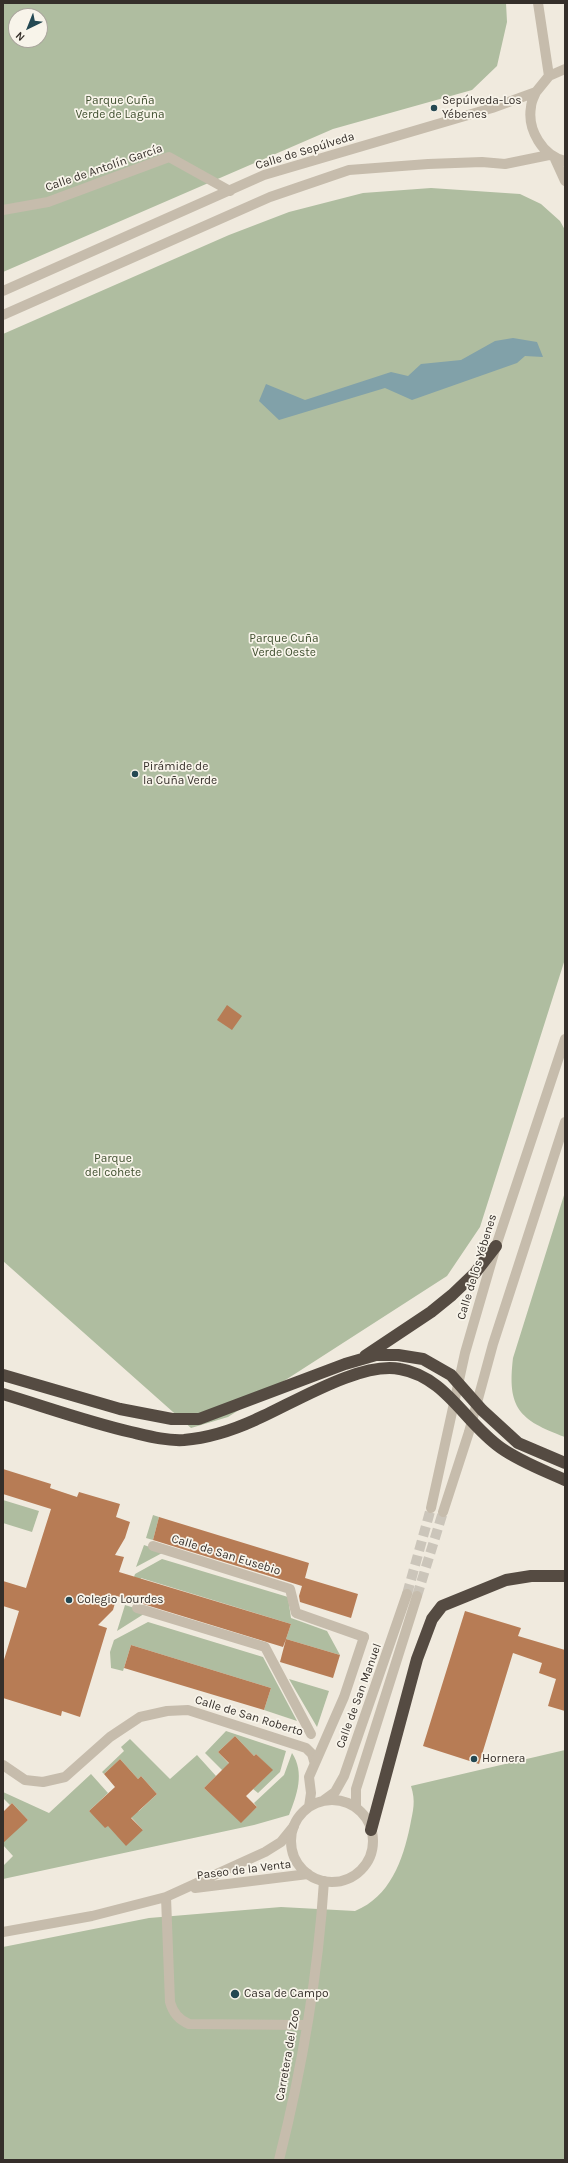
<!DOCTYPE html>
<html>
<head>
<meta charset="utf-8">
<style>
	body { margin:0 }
	#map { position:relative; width:568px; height:2163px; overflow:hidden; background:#f0eade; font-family:Karla,sans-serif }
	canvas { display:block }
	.frame { position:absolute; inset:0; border:4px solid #352f2a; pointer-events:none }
	.north { position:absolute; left:8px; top:8px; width:40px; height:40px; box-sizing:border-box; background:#f8f4ea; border:1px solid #aaa59d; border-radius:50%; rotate:223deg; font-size:11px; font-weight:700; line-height:16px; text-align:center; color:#352f2a }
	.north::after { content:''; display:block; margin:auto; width:14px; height:18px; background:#244852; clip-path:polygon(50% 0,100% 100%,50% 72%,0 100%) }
</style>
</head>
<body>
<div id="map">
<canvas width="568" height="2163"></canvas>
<div class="frame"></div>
<div class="north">N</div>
</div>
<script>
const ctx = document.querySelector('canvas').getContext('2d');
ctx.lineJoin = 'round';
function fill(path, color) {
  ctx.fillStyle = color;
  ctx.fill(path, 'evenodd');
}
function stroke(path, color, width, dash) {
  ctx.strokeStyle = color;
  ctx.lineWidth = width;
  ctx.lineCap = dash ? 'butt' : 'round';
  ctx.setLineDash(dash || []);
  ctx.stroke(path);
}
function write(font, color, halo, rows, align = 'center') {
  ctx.font = font + ' Karla,sans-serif';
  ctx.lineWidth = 3.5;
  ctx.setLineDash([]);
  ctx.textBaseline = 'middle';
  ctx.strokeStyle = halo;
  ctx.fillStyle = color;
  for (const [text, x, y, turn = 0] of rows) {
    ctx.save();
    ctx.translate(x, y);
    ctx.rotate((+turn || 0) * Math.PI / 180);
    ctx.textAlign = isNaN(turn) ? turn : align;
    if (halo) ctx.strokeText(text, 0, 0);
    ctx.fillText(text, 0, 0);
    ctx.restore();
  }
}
fill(new Path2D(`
	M3,3H506L507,22L497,66L472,90L333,129L3,272ZM16,16H40V40H16Z
	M431,188L520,194L541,204L560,221L565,230V959L480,1227L447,1276L228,1417L191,1428L3,1261V334L229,235L289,212L363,193Z
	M565,1192V1437C519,1420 507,1408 513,1358Z
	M3,1500L39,1511L32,1532L3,1523Z
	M153,1515L159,1517L153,1540L146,1538Z
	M144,1545L164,1552L136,1567Z
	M162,1559L288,1597L291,1618L327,1631L340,1655L286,1639L291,1624L141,1578L133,1604L126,1602L135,1574Z
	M125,1605L147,1612L117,1631Z
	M148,1622L263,1657L297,1721L264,1710L271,1688L131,1645L123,1671L111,1668L110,1652L114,1640Z
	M289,1679L329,1691L317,1727Z
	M226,1731L286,1751L280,1772L258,1793L253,1789L272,1770L256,1754L254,1756L235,1736L218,1752L233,1768L222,1770L205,1753Z
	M130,1739L170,1779L197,1755L216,1776L204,1788L241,1822L257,1807L254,1803L284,1775L292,1753C305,1773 297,1795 289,1815L254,1825L3,1879V1866L13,1856L3,1845V1835L28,1820L12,1803L10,1805L3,1798V1792L49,1813L91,1774L108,1793L89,1811L108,1826L143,1830L128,1814L139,1811L157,1794L141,1776L138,1779L120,1759L104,1774L102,1772L124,1751L121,1747Z
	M565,1750V2160H3V1947L149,1918L281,1907L355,1911C390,1897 403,1860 410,1826C413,1810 416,1802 411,1786Z`), '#afbda0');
fill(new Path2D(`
	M513,338L537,342L543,357L525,356L517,363L412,400L385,388L279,420L259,401L266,384L305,400L391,372L408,376L421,364L461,360L495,341Z`), '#81a1a9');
fill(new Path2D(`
	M227,1005L242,1016L232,1030L217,1020Z
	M3,1469L51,1484L50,1488L77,1497L79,1492L120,1504L116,1517L130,1522L125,1538L115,1555L124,1557L119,1572L291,1624L286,1639L340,1655L333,1678L280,1662L286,1639L283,1647L117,1596L113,1610L98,1625L107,1628L80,1717L62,1711L61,1716L3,1698V1663L19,1611L3,1606V1581L26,1588L51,1509L3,1494Z
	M159,1517L309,1563L305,1578L358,1594L351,1618L300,1602L299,1596L302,1586L153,1540Z
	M465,1611L521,1628L518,1636L565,1650V1711L548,1706L556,1679L539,1673L542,1663L513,1653L479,1764L423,1746Z
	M131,1645L271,1688L264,1710L124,1668Z
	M235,1736L254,1756L256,1754L273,1770L246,1796L257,1807L241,1823L204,1788L229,1763L218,1752Z
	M120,1759L138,1779L141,1776L157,1794L131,1818L143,1830L126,1846L108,1826L105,1828L89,1811L115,1787L104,1774Z
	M12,1803L28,1820L3,1843V1812Z`), '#b77c55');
stroke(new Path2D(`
	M407,1594L431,1508
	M417,1596L443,1512`), '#cbc5ba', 10, [10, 5]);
stroke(new Path2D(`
	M153,1546L290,1589L296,1613L364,1637
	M137,1608L265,1647L311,1734`), '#c6bcac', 10);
stroke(new Path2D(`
	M3,210L48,202L169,157L230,191
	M3,1765L25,1780L43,1782L65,1777L110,1737L140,1717L167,1711L188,1710L306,1748L312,1754L314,1761
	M195,1888L308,1874
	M166,1897L170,2002C173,2013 179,2020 189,2024L307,2025
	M3,1932L92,1916L166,1897L265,1852L281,1842L294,1826
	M279,2160C302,2069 318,1975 324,1881`), '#c6bcac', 10);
stroke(new Path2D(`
	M538,3L549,76
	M536,92C534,97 531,102 531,107C527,130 543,156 565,161
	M555,159L565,181
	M3,291L264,175L492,108L536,92L549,76L565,69
	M3,315L270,197L349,170L428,164L482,162L505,164L549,155
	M431,1508L465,1353L496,1246L565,1039
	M443,1512L469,1432L493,1344L565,1122
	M324,1800L335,1792L344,1776L407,1594
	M291 1841a41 41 0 1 1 82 0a41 41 0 1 1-82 0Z
	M309,1807L311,1793L309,1777L344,1697L364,1637
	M356,1808V1789L417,1596`), '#c6bcac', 10);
stroke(new Path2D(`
	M365,1356L431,1312L452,1295L475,1273L496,1246
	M3,1375L120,1409L172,1419H199L345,1364L376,1355H398L423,1359L451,1375L482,1410L518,1443L565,1463
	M3,1394C46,1407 88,1422 131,1432C148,1436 166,1441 184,1440C208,1438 233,1430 255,1420C292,1404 360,1361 400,1369C446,1377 465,1423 501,1448C521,1462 543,1470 565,1480
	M371,1830L417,1659L432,1619L442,1606L506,1580L531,1576H565`), '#554b42', 12);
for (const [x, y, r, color] of [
	[434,108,4,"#244852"],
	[135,774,4,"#244852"],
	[69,1600,4,"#244852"],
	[474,1759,4,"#244852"],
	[235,1994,5,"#244852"]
]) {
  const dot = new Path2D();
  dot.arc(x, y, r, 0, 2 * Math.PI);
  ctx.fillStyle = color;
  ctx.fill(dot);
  stroke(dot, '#f8f4ea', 1.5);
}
write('12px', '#405030', '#f8f4ea', [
	["Parque Cuña",120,101],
	["Verde de Laguna",120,115],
	["Parque Cuña",284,639],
	["Verde Oeste",284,653],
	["Parque",113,1159],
	["del cohete",113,1173]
]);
write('12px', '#352f2a', '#f8f4ea', [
	["Sepúlveda-Los",442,101],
	["Yébenes",442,115],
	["Pirámide de",143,767],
	["la Cuña Verde",143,781],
	["Colegio Lourdes",77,1600],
	["Hornera",482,1759],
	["Casa de Campo",244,1994]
], 'left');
write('12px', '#352f2a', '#f8f4ea', [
	["Calle de Sepúlveda",305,151,-17],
	["Calle de Antolín García",104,168,-19],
	["Calle de los Yébenes",477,1267,-73],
	["Calle de San Eusebio",226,1555,17],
	["Calle de San Manuel",359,1696,-70],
	["Calle de San Roberto",249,1716,17],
	["Paseo de la Venta",244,1870,-7],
	["Carretera del Zoo",288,2055,-80]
]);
</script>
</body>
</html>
